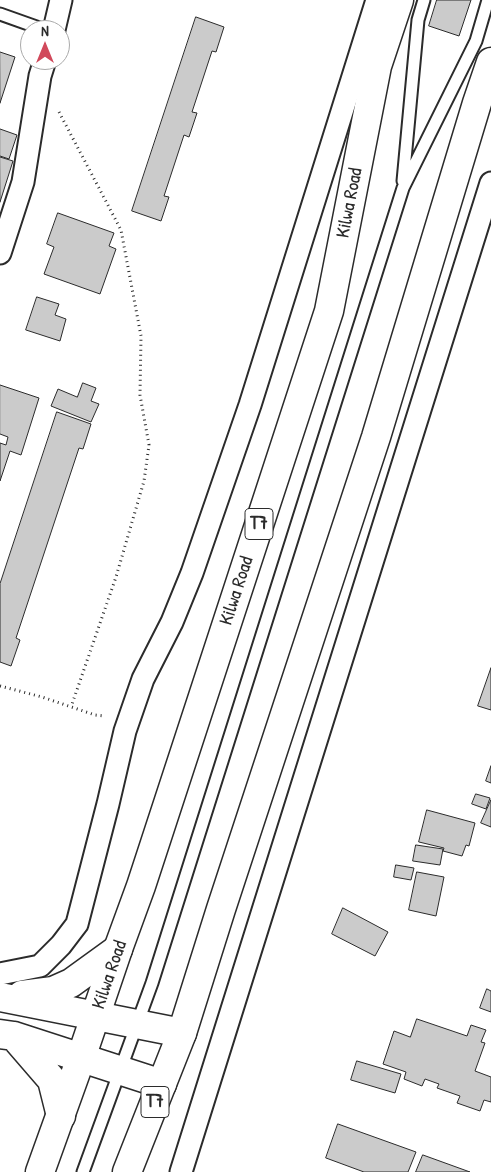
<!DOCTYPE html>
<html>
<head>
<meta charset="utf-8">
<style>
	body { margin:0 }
	#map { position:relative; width:491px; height:1172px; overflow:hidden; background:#fff; font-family:"Patrick Hand",sans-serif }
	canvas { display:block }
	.north { position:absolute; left:20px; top:20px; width:50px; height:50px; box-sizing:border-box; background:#fff; border:1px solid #aaa; border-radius:50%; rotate:0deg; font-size:14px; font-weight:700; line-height:20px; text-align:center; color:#2b2b2b }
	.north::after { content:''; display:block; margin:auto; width:18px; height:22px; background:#d1495b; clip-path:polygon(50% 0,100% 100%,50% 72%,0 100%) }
</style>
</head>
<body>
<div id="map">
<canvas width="491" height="1172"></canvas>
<div class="north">N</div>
</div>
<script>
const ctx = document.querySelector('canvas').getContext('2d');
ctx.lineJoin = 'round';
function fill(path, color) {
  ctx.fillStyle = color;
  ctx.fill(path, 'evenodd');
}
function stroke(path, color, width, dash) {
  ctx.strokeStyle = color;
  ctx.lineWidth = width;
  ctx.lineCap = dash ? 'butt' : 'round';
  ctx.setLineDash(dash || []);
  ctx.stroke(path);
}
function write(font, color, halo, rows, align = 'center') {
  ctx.font = font + ' "Patrick Hand",sans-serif';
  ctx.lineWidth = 4.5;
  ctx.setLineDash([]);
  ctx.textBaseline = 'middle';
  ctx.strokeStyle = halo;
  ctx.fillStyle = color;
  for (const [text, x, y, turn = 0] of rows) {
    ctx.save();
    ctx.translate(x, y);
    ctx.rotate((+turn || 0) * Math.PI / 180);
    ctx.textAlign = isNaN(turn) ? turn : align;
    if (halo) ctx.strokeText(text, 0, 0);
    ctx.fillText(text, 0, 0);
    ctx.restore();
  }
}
const building = new Path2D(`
	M437,0H471L459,36L429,26Z
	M196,17L224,27L216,52L212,51L192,112L197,113L189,137L184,135L164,196L169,197L161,221L132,211Z
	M0,52L15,57L0,103Z
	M0,129L17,135L9,159L0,156Z
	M0,157L13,161L0,202Z
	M58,213L114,233L109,246L116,249L100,294L44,274L54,247L47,244Z
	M37,297L59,304L55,315L66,319L60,341L26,330Z
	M83,383L96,388L91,401L99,404L91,422L51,406L58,389L77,397Z
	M0,385L39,398L21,455L10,451L0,481V443L6,445L8,437L0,434Z
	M57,412L91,424L83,449L79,448L16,638L20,640L11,666L0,662V584Z
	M491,668V710L478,706Z
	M491,766V783L486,781Z
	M476,794L490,798L486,809L472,804Z
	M491,800V827L481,823Z
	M427,810L475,823L469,846L466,845L462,856L443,851L444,848L419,842Z
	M416,845L443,849L440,865L413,861Z
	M396,865L414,868L411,880L394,877Z
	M417,872L444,877L436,916L409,910Z
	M343,908L388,932L375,956L332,934Z
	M487,989L491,991V1012L480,1008Z
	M417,1019L467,1036L471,1025L486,1030L481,1042L485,1043L475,1071L491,1077V1102L484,1100L480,1111L457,1103L460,1096L437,1088L439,1084L425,1079L422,1086L404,1079L406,1072L383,1064L394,1031L410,1037Z
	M357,1061L401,1074L395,1093L351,1080Z
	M338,1124L416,1152L408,1172H364L326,1158Z
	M423,1155L470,1172H416Z`);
fill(building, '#cbcbcb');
stroke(building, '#2b2b2b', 1);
const lane = new Path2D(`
	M0,14L45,30
	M403,181L418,20L424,0
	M83,1172L152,983L403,188L476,41L488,0`);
const street = new Path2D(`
	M54,30L61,0
	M0,253L23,182L40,76L45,60
	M0,974L40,966L61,945L77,924L108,804L125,731L143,679L172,622L192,573L250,405L377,0
	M181,1172L491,183`);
const primary = new Path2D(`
	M22,995L53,991L71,983L118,949
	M0,997L182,1033
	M0,1034L14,1036L162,1084
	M14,1036L52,1080L61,1116`);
const highway = new Path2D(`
	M40,1172L81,1058L118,949L141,886L329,311L377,66L399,0
	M127,1172L182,1033L221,909L376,437L477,103L491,62`);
stroke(lane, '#2b2b2b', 15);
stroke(street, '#2b2b2b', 25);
stroke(primary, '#2b2b2b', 31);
stroke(highway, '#2b2b2b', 31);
stroke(new Path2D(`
	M59,112L121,230L141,336L140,395L149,445L144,481L116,577L71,707
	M0,686L42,697L95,715L105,716`), '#2b2b2b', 3, [1, 4]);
stroke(lane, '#fff', 11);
stroke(street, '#fff', 21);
stroke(primary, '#fff', 28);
stroke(highway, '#fff', 28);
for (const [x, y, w] of [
	[259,524,28],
	[155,1102,28]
]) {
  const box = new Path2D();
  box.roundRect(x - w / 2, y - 15.5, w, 31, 4);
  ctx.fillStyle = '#fff';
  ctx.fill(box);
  stroke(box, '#2b2b2b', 1);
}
write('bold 18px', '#2b2b2b', null, [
	["T7",259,524],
	["T7",155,1102]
]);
write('19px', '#2b2b2b', '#fff', [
	["Kilwa Road",350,203,-79],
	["Kilwa Road",237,591,-72],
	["Kilwa Road",110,975,-71]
]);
</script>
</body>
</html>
